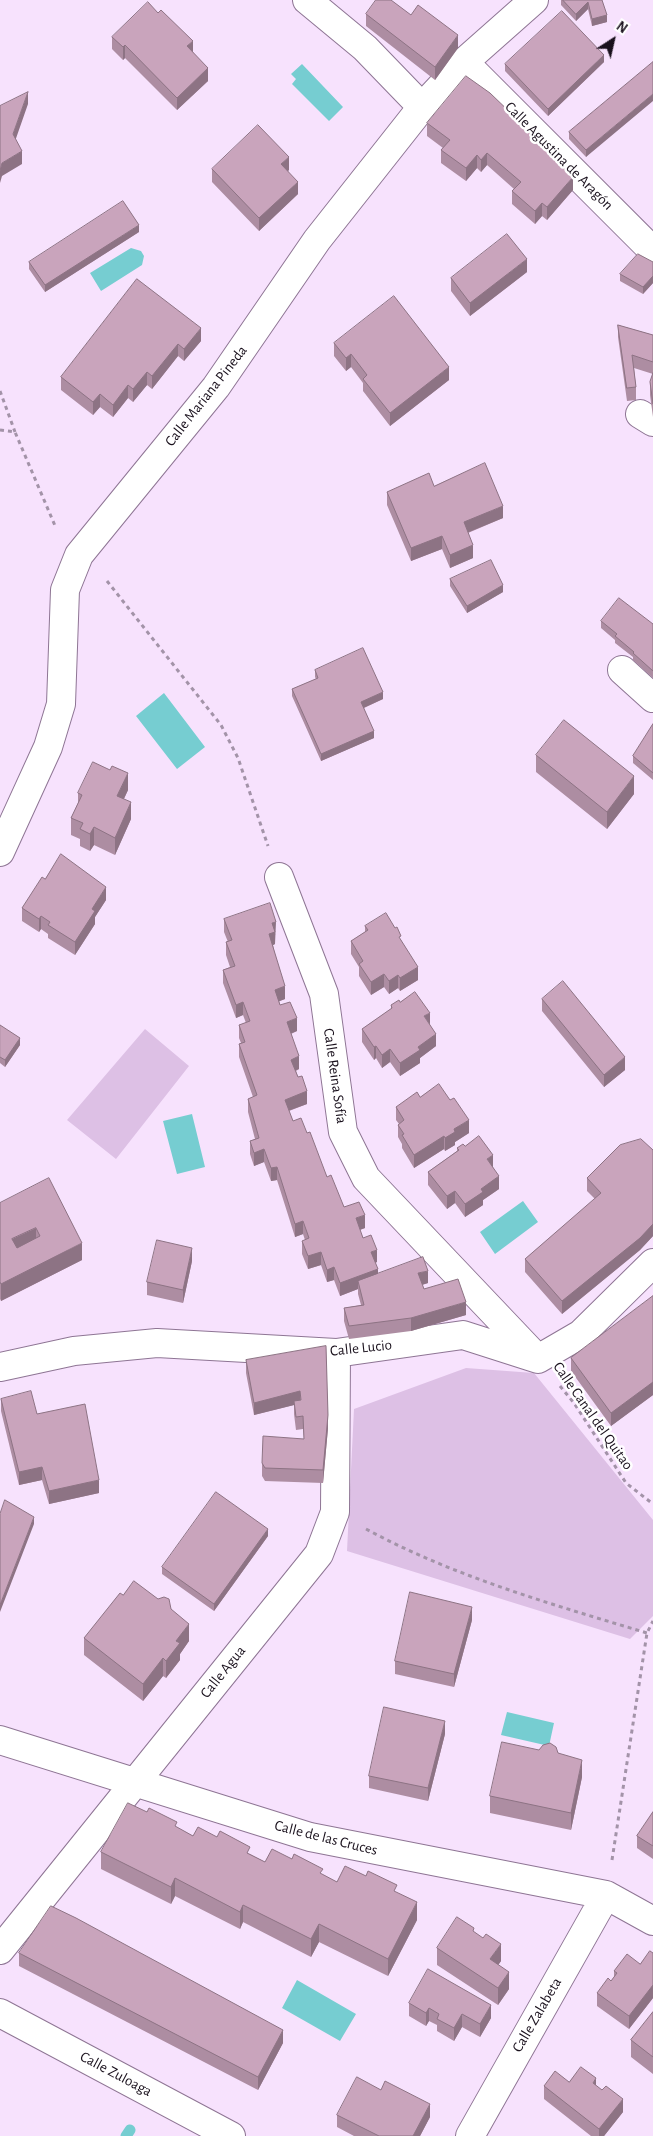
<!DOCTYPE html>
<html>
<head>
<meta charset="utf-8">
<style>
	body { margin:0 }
	#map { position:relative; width:653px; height:2136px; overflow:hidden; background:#f7e2fd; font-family:"Alegreya Sans",sans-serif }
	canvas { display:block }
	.north { position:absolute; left:588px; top:15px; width:50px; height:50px; -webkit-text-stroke:4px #fff; paint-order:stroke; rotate:35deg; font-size:14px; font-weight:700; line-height:20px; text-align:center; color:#19101c }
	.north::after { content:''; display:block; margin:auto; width:18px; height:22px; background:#19101c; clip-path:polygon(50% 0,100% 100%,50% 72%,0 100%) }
</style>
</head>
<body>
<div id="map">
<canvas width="653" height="2136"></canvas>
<div class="north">N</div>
</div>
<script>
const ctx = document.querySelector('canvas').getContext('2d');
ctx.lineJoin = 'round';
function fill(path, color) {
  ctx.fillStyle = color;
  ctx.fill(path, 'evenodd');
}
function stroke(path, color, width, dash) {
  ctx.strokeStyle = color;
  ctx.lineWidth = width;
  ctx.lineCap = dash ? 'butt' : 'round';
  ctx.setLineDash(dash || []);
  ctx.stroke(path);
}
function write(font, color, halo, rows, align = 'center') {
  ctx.font = font + ' "Alegreya Sans",sans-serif';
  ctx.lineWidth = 5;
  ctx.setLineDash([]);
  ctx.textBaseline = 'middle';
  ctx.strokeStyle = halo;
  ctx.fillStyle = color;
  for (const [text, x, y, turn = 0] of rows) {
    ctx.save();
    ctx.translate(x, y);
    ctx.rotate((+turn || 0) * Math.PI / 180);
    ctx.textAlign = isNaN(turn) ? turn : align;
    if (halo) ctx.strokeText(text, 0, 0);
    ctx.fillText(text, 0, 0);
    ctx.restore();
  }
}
fill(new Path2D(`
	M145,1029L189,1066L116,1159L67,1120Z
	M466,1368L534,1373L653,1520V1616L630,1639L347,1551L354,1409Z`), '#ddc0e5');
fill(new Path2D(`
	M302,64L343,107L329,121L292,84L296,79L291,74Z
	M131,248L141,251L144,256L142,265L101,291L90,273Z
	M164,693L205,747L177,769L136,716Z
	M192,1114L205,1167L177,1174L163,1121Z
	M523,1201L538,1222L495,1254L480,1232Z
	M507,1712L554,1723L549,1746L501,1735Z
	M297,1980L356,2014L340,2041L282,2008Z`), '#76cdd1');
stroke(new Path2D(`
	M126,2136L130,2130`), '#76cdd1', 11);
const minor = new Path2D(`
	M307,0L365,48L422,107
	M464,62L653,251
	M640,414L653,422
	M622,670L653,698
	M0,852L48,747L61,704L65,590L79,555L216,387L317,240L422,107L464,62L534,0
	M279,877L324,994L343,1132L366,1178L535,1356
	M0,1367L74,1351L157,1343L336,1353L463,1335L538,1359L581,1334L653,1263
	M0,1740L310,1837L606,1895L653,1921
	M0,1950L319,1554L335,1512L336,1353
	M0,2013L231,2136
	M470,2136L606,1895`);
stroke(minor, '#8e7594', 30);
stroke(new Path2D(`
	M0,391L15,432
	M0,430L15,432L56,528
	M107,581L221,725L238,758L268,846
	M560,1386L574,1403L626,1483L653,1504
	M366,1529C455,1577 551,1604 647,1633
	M612,1860L647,1633L653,1621`), '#a393a8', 3, [4, 4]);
stroke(minor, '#fff', 28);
fill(new Path2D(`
	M561,0H602L607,22L592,26L588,9L576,21L561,5Z
	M158,13L193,52L208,81L177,110L125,58L123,60L112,49V37Z
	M366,14L458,48L435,80L366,26Z
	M604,62L548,116L505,71V64Z
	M653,62L586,157L569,139V132Z
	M427,123L573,190L547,220L542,216L535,224L512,204V191L514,189L487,165L481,172L477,168L466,181L441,163V150L443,148L427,136Z
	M212,169L289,170L288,171L298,194L259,231L212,182Z
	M139,232L45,292L29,269V262Z
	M653,262V283L643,294L620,281V274Z
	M527,272L470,316L451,291V278Z
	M137,279L201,341L184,361L178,356L152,389L147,385L133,402L128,398L113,417L100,407L93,415L61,390V377Z
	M618,325L653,335V417L650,395V382L653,374L634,368L636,387V400L627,401L618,337Z
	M334,343L449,380L390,426L363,391V383L351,367L346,371L334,356Z
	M434,486L503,518L468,533L473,558L450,568L442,549L411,561L387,505V492Z
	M450,579L503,592L467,613L450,586Z
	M601,621L653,624V678L633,660V657L615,643V640L601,628Z
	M315,670L383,699L364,708L374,738L321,761L292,696V689L316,679L315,677Z
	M653,724V780L633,763V756Z
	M536,755L634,794L607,829L536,772Z
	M128,790L124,799L131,819L115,855L94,845L90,851L80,846V839L71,835V818L78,803V793Z
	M45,879L106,900L95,917V924L75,955L48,938V934L41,929L39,932L22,921V908Z
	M224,919L276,935H275V944L273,945L285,999L279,1001L280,1005L297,1031L291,1034L299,1069L296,1071L307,1104L289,1111L293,1121L307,1133L327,1177L344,1207L365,1228L360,1230L363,1238L377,1262L375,1263L378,1274L428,1283L422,1285L424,1289L466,1315L411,1331L349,1339L344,1321V1308L361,1305L358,1294V1289L340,1296L334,1280L327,1282L321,1265L308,1269L302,1254V1241L305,1240L303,1234L295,1237L277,1180L271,1181L264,1162L254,1166L250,1154V1141L255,1139L248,1112V1099L253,1097L239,1057V1044L241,1043L239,1038V1025L246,1023L243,1015L236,1018L223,983V970L230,967L226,955V942H228L224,932Z
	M365,926L401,940L418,980L400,991L398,988L389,994L384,987L371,995L359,976V967L351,954V941L365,932Z
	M542,999L625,1070L604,1087L542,1011Z
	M400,1002L430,1025L436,1046L420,1058V1063L400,1076L390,1062L382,1068L376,1058L374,1060L362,1042V1029L391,1009V1005Z
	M0,1025L20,1045L5,1067L0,1063Z
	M420,1097L469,1133L455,1142V1145L445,1151L444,1149L414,1168L402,1148V1144L398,1137V1125L399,1124L396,1120V1107Z
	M465,1146L493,1167L499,1189L483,1200V1205L465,1217L455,1203L447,1209L428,1185V1172L457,1151V1148Z
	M653,1150V1236L640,1250L562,1314L525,1272V1259L595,1199L587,1191V1178Z
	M0,1203L82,1260L1,1301L0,1299Z
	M192,1261L183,1303L147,1295V1282Z
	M653,1296V1395L611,1426L571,1371V1358Z
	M326,1346L328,1428L323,1483L265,1481L262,1476V1463L304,1439L303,1429L296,1430L294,1414V1405L254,1415L246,1373V1360Z
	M1,1399L37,1414L99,1493L49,1504L42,1480L19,1485L1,1411Z
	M268,1536L214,1611L162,1574V1567Z
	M123,1595L171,1609L189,1641L180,1654V1660L166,1678L163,1676L143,1701L84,1655V1638Z
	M472,1620L454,1687L395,1674V1661Z
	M445,1734L428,1801L369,1788V1776Z
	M539,1750L558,1753L582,1777L571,1830L490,1813V1796Z
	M147,1812L193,1836L250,1854L265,1862L323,1875L337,1882L397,1893L417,1920L388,1976L319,1942L311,1957L243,1922L240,1929L175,1896L171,1904L101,1869V1852Z
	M653,1812V1859L637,1848V1836Z
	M474,1932L501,1961L498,1965L509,1989L498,2005L437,1965V1948Z
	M19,1953L283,2043L258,2090L19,1966Z
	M653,1953V1998L629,2029L597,2006V1993L611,1981L614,1977V1971L640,1964Z
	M409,2003L491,2018L480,2037L462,2027L454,2041L437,2031V2025L429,2021L426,2026L409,2016Z
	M653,2012V2074L631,2057V2040Z
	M569,2082L596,2086L623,2112L604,2136H591L544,2099V2086Z
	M337,2115L430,2117L420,2136H354L337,2127Z`), '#ad8da2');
fill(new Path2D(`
	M588,2V9L576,21V14Z
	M607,15V22L592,26V19Z
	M458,35V48L435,80V67Z
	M193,41V54L187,46Z
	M125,45V58L123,60V47Z
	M604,55V62L548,116V109Z
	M208,68V81L177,110V98Z
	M28,92V104L13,147V134Z
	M653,94V101L586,157V150Z
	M22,151V164L2,176L0,183V171L2,163Z
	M487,153V165L481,172V160Z
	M477,155V168L466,181V168Z
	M289,157V170L281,177V164Z
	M573,177V190L547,220V207Z
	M298,182V194L259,231V218Z
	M542,203V216L535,224V211Z
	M139,225V232L45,292V285Z
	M527,259V272L470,316V303Z
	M653,276V283L643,294V287Z
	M201,328V341L184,361V349Z
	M178,344V356L152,389V376Z
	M351,354V367L346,371V358Z
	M449,367V380L390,426V413Z
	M147,372V385L133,402V389Z
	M128,385V398L113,417V405Z
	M100,394V407L93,415V402Z
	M503,506V518L464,534V522Z
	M442,536V549L411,561V548Z
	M473,545V558L450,568V555Z
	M503,585V592L467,613V606Z
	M383,692V699L361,709V702Z
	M374,731V738L321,761V754Z
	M128,773V790L117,813V796Z
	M634,776V794L607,829V812Z
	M131,802V819L115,855V838Z
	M94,827V845L90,851V834Z
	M106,887V900L95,917V924L75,955V942L92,909Z
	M41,916V929L39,932V919Z
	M276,922L275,944L269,947V934L272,923Z
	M418,967V980L400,991V978Z
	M384,974V987L371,995V982Z
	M398,975V988L389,994V981Z
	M285,986V999L275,1003V990Z
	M243,1002V1015L236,1018V1005Z
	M430,1013V1025L424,1016Z
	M297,1018V1031L287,1035V1022Z
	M436,1034V1046L420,1058V1063L400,1076V1063L418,1047Z
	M20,1038V1045L5,1067V1060Z
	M376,1046V1058L374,1060V1047Z
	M390,1049V1062L382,1068V1055Z
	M299,1056V1069L291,1072V1060Z
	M625,1057V1070L604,1087V1075Z
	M307,1091V1104L285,1112V1100Z
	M469,1120V1133L455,1142V1145L445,1151V1138L454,1129Z
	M444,1136V1149L414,1168V1155Z
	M264,1149V1162L254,1166V1153Z
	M493,1155V1168L487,1159Z
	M277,1167V1180L271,1181V1168Z
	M499,1176V1189L483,1200V1205L465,1217V1204L481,1189Z
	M455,1191V1203L447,1209V1196Z
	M365,1215V1228L356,1231V1218Z
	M303,1221V1234L295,1237V1224Z
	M653,1224V1236L640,1250L562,1314V1301Z
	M36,1228V1245L12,1257V1239Z
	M82,1243V1260L1,1301V1284Z
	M192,1248V1261L183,1303V1290Z
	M377,1250V1262L371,1264V1252Z
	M321,1252V1265L308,1269V1256Z
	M334,1267V1280L327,1282V1270Z
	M378,1269V1281H358V1289L340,1296V1283Z
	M428,1271V1283L418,1286V1273Z
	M466,1302V1315L411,1331V1318Z
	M653,1382V1395L611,1426V1413Z
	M300,1391V1404L294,1401V1405L254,1415V1403Z
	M328,1415V1428L323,1483V1470Z
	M42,1467V1480L19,1485V1472Z
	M99,1480V1493L49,1504V1491Z
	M34,1517V1524L0,1612V1605Z
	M268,1529V1536L214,1611V1604Z
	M472,1607V1620L454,1687V1674Z
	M189,1624V1641L180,1654V1660L166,1678V1661L176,1641Z
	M163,1658V1676L143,1701V1684Z
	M445,1721V1734L428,1801V1788Z
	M582,1760V1777L571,1830V1813Z
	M175,1878V1896L171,1904V1887Z
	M417,1902V1920L388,1976V1959Z
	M243,1905V1922L240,1929V1912Z
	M319,1924V1942L311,1957V1939Z
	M501,1944V1961L490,1977V1959Z
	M509,1972V1989L498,2005V1988Z
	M653,1985V1998L629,2029V2016Z
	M491,2005V2018L480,2037V2024Z
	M429,2008V2021L426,2026V2013Z
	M462,2014V2027L454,2041V2028Z
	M283,2030V2043L258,2090V2077Z
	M596,2078V2091L593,2083Z
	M623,2099V2112L604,2136H599V2129Z
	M430,2104V2117L420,2136H413Z`), '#8d7384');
const building = new Path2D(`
	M376,0H391L411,15L418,5L458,35L435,67L366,14Z
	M563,0H602L607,15L592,19L588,2L576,14Z
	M148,2L158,13L161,10L193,41L187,46L208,68L177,98L125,45L123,47L112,37Z
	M562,11L604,55L548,109L505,64Z
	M653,62V94L586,150L569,132Z
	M466,76L490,93L516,118L573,177L547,207L542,203L535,211L512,191L521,182L487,153L481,160L477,155L466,168L441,150L450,140L427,123Z
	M28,92L13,134L22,151L2,163L0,171V106Z
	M258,125L289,157L281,164L298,182L259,218L212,169Z
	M123,201L139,225L45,285L29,262Z
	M507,234L527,259L470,303L451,278Z
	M638,254L653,262V276L643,287L620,274Z
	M137,279L201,328L184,349L178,344L152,376L147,372L133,389L128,385L113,405L100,394L93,402L61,377Z
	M394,296L449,367L390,413L363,379L367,375L351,354L346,358L334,343Z
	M618,325L653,335V362L632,355L636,387L627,388Z
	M653,373V404L650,382Z
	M485,463L503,506L464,522L473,545L450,555L442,536L411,548L387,492L429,473L434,486Z
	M491,560L503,585L467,606L450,579Z
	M619,598L653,624V671L633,653L634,652L615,636L617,634L601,621Z
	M363,648L383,692L361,702L374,731L321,754L292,689L318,678L315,670Z
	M564,720L634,776L607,812L536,755Z
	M653,724V773L633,756Z
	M93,762L110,770L112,766L128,773L117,796L131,802L115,838L94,827L90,834L80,829L83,823L71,818L82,795L78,793Z
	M61,854L106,887L92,909L95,911L75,942L48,925L50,922L41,916L39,919L22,908L42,877L45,879Z
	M270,903L276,922L272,923L275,932L269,934L285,986L275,990L280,1005L290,1002L297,1018L287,1022L299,1056L291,1060L298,1077L302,1076L307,1091L285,1100L293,1121L301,1118L307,1133L310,1132L327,1177L331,1175L344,1207L359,1202L365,1215L356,1218L363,1238L371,1235L377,1250L371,1252L378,1269L340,1283L334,1267L327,1270L321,1252L308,1256L302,1241L309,1238L303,1221L295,1224L277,1167L271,1168L264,1149L254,1153L250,1141L259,1138L248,1099L257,1095L239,1044L245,1042L239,1025L250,1021L243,1002L236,1005L223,970L235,966L226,942L232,940L224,919Z
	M386,913L395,928L397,927L401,936L399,937L418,967L400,978L398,975L389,981L384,974L371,982L359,964L363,961L351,941L368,930L365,926Z
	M563,981L625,1057L604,1075L542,999Z
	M415,992L430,1013L424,1016L436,1034L418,1047L420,1050L400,1063L390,1049L382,1055L376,1046L374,1047L362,1029L392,1008L391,1005L399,1000L400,1002Z
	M0,1025L20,1038L5,1060L0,1057Z
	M439,1084L450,1100L454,1098L469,1120L454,1129L455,1132L445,1138L444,1136L414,1155L402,1135L404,1134L398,1125L404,1120L396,1107L417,1092L420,1097Z
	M479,1136L493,1155L487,1159L499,1176L481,1189L483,1192L465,1204L455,1191L447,1196L428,1172L459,1150L457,1148L463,1144L465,1146Z
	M641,1139L653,1150V1224L640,1238L562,1301L525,1259L601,1193L587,1178L620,1145Z
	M49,1178L82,1243L1,1284L0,1282V1203ZM36,1228L40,1236L17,1248L12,1239Z
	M157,1240L192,1248L183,1290L147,1282Z
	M423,1257L428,1271L418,1273L424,1289L458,1279L466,1302L411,1318L349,1326L344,1308L364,1305L358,1281Z
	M653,1296V1382L611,1413L571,1358Z
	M326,1346L328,1415L323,1470L265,1468L262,1463L263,1436L304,1439L303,1416L296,1417L294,1401L301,1400L300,1391L254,1403L246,1360Z
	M31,1391L37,1414L85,1404L99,1480L49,1491L42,1467L19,1472L1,1399Z
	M216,1492L268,1529L214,1604L162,1567Z
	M5,1500L34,1517L0,1605V1514Z
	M134,1581L158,1599L164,1597L169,1599L171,1609L189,1624L176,1641L180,1643L166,1661L163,1658L143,1684L84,1638L120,1593L123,1595Z
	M410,1592L472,1607L454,1674L395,1661Z
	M384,1707L445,1721L428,1788L369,1776Z
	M502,1742L539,1750L543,1745L550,1743L556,1747L558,1753L582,1760L571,1813L490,1796Z
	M128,1803L147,1812L149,1808L177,1822L175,1826L193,1836L198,1827L217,1837L220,1831L250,1847L247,1853L265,1862L272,1849L292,1859L294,1854L323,1869L320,1873L337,1882L345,1866L366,1876L368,1871L397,1885L394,1891L417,1902L388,1959L319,1924L311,1939L243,1905L240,1912L175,1878L171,1887L101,1852Z
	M653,1812V1846L637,1836Z
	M51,1906L76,1918L283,2030L258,2077L19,1953Z
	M457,1917L474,1928L473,1931L483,1938L486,1934L501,1944L490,1959L509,1972L498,1988L437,1948Z
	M650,1951L653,1953V1985L629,2016L597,1993L608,1978L611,1981L617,1973L614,1971L627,1954L640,1964Z
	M428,1969L491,2005L480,2024L462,2014L454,2028L437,2019L439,2014L429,2008L426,2013L409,2003Z
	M653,2012V2057L631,2040Z
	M581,2067L596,2078L593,2083L602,2090L606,2086L623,2099L599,2129L544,2086L555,2071L569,2082Z
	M357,2077L381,2090L385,2081L430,2104L413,2136H379L337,2115Z`);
fill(building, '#c9a4bc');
stroke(building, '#8d7384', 1);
write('15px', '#19101c', '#fff', [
	["Calle Agustina de Aragón",559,156,45],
	["Calle Mariana Pineda",206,396,-52],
	["Calle Reina Sofía",335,1076,82],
	["Calle Lucio",361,1348,-6],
	["Calle Canal del Quitao",593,1416,55],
	["Calle Agua",223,1672,-51],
	["Calle de las Cruces",326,1838,14],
	["Calle Zalabeta",537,2015,-60],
	["Calle Zuloaga",116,2074,28]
]);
</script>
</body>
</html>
